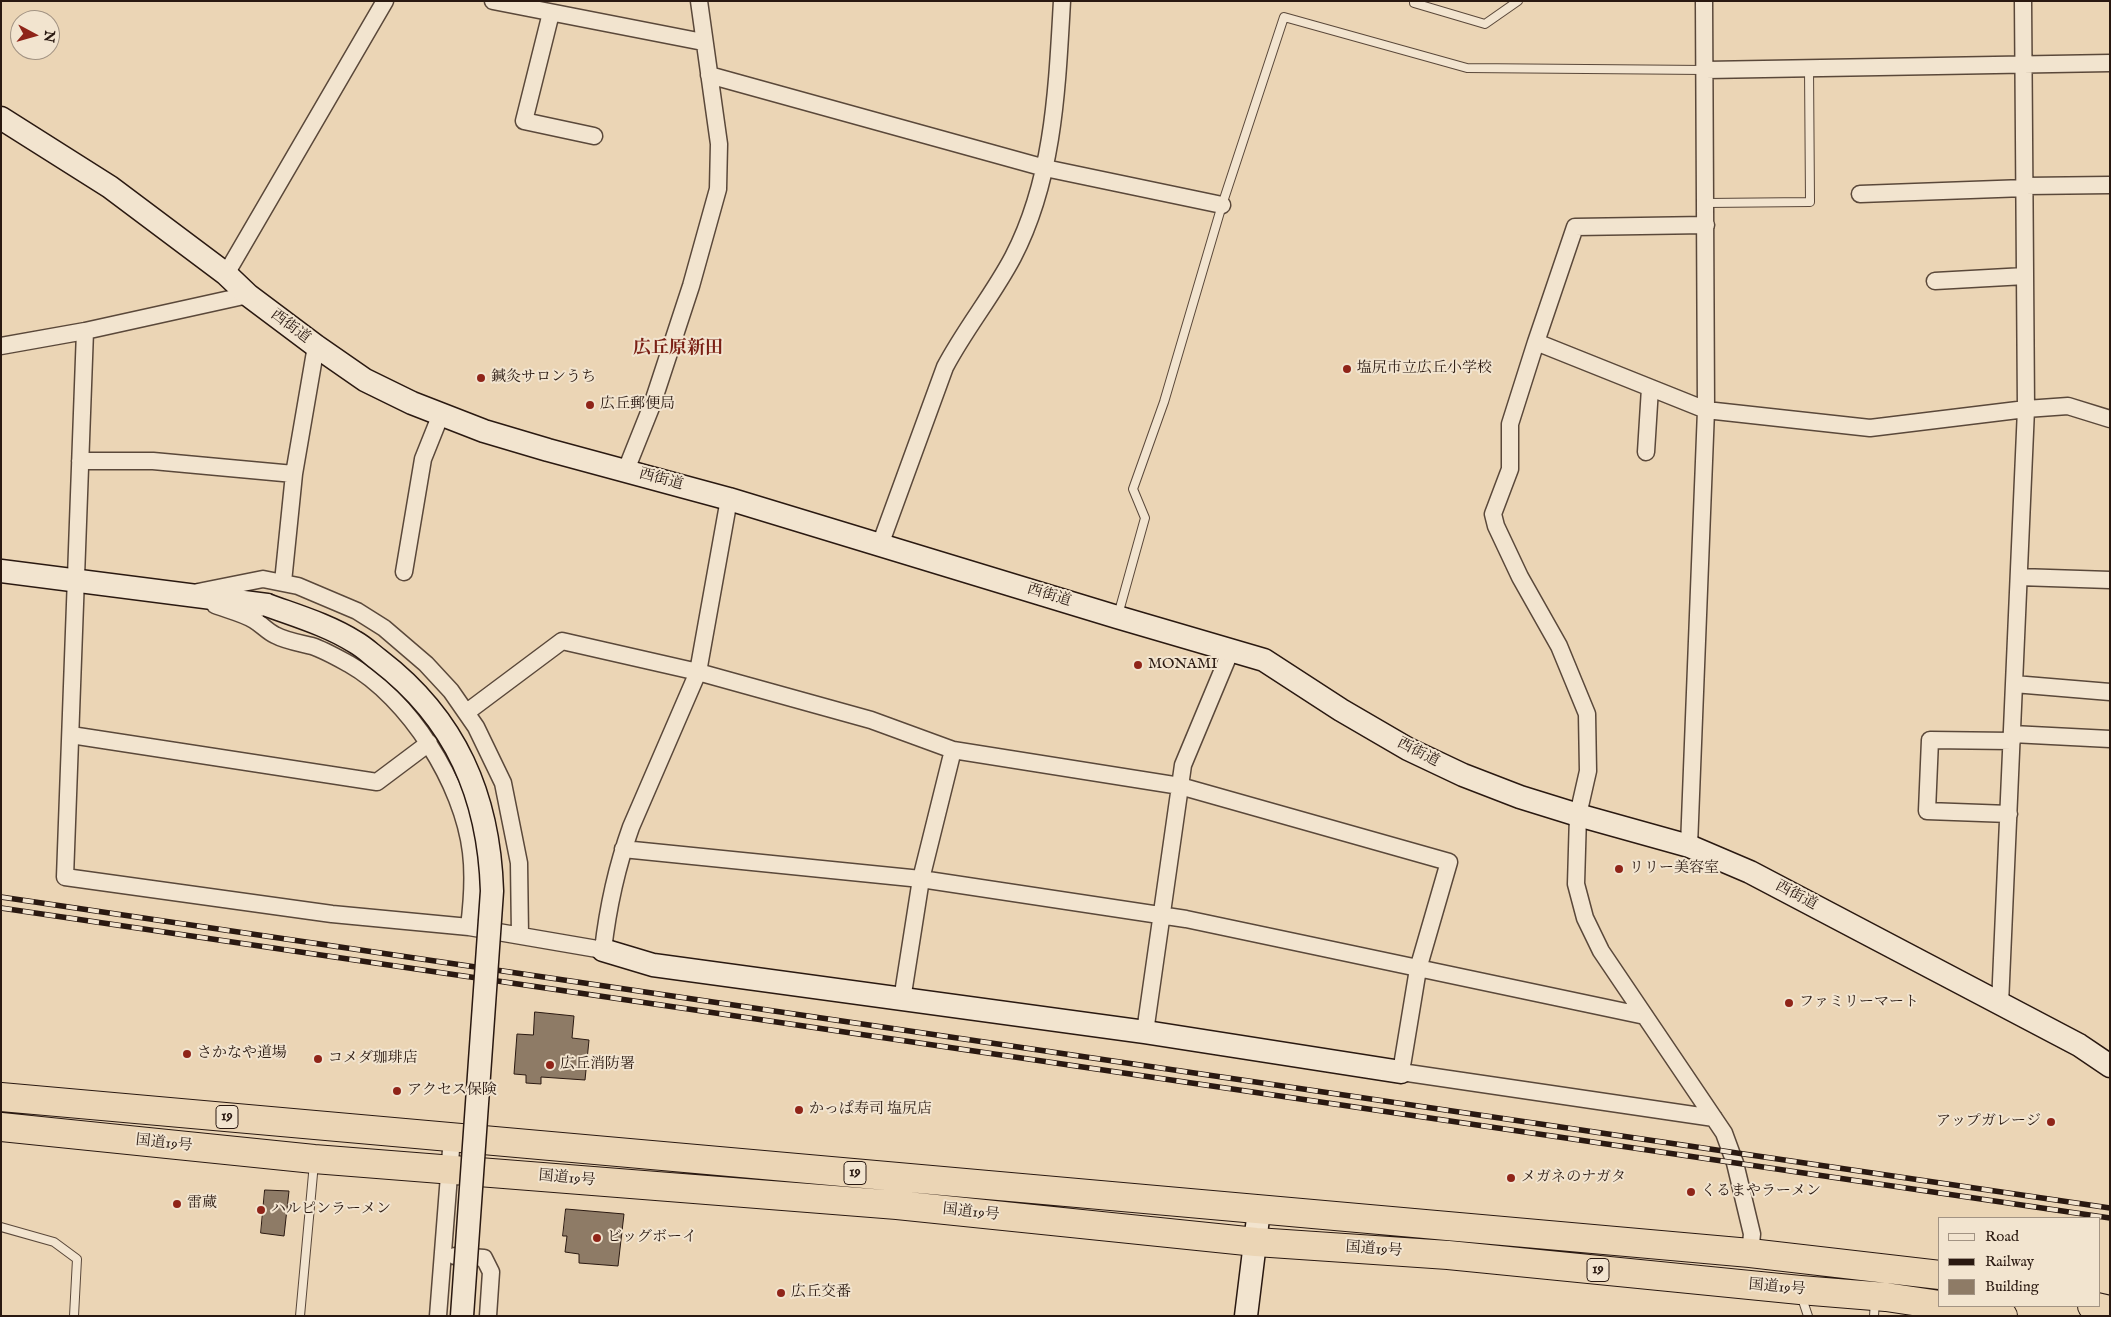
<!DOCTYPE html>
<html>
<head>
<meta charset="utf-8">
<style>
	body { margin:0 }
	#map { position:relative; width:2111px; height:1317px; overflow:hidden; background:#ebd5b5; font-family:"IM FELL English",serif }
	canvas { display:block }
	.frame { position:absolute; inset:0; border:2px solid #2a1911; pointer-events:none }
	.legend { position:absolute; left:1938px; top:1217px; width:162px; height:90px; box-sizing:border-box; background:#f2e4cf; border:1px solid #a29383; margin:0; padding:6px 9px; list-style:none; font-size:15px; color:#2a1911 }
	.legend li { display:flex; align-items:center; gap:10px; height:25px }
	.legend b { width:25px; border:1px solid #a29383 }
	.north { position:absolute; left:10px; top:10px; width:50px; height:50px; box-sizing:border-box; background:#f2e4cf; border:1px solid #a29383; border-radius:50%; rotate:96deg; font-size:14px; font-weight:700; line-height:20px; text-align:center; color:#2a1911 }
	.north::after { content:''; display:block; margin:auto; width:18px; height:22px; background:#8f2418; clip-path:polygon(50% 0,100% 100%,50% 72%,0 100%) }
</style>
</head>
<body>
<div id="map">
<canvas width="2111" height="1317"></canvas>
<div class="frame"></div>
<ul class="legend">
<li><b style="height:6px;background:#f2e4cf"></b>Road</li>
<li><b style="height:6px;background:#2a1911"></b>Railway</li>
<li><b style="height:14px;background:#8e7b66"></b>Building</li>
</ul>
<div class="north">N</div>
</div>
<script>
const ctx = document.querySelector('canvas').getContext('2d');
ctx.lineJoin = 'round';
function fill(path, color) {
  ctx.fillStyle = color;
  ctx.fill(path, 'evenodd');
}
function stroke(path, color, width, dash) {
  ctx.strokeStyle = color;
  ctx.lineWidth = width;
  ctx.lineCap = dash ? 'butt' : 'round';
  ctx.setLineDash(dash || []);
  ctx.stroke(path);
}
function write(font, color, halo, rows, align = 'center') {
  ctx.font = font + ' "IM FELL English","Noto Serif JP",serif';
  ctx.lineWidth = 4;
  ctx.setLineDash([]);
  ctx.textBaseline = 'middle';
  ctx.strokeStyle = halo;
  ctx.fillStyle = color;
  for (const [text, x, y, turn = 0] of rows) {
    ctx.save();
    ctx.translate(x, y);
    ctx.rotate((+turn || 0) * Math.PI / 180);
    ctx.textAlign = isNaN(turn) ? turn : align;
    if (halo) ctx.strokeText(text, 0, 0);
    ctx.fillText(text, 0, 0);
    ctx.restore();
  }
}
const building = new Path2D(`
	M535,1012L574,1016L572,1038L589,1040L585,1080L541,1077V1084L526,1083V1075L514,1074L517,1034L533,1035Z
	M265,1190L289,1191L284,1236L261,1233Z
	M566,1209L624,1214L618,1266L579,1263V1254L565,1252L567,1236H563Z`);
fill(building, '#8e7b66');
stroke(building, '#2a1911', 1);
const lane = new Path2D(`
	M1414,1V3L1485,24L1518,1
	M1706,203L1810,202L1809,68
	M1118,615L1145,518L1133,489L1164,402L1222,205L1284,17L1467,68L1705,70
	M1,1227L54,1242L77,1259L74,1316
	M1801,1295L1808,1316
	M300,1316L314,1163
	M1874,1316L1875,1301`);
const street = new Path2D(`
	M493,1L703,42
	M551,13L524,121L594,136
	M1706,70L2110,63
	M709,75L1045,168L1222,205
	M2025,186L2110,185
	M1860,194L2025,188
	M226,274L385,1
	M1935,281L2025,276
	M85,331L65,877L332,914L469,927L603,950C608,906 616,869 631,827L698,672L729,499
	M1536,342L1575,227L1706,225
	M1,346L85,331L248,295
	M1646,452L1650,388
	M80,461H153L294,474
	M626,470L652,405L691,286L718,189L719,144L699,1
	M880,545L945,367C965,329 993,295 1013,257C1054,178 1057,88 1062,1
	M404,572L423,459L441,414
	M2019,577L2110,580
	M283,582L294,474L316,346
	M198,592L263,579L298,586L357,611L384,628L426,664L451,691L476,727L503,783L519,863L520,935
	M215,605C228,610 242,613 254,620C261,624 268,632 275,635C286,641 300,643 312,646C324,650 338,658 349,664C409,698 463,784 471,852C474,876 472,903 469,927
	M2014,684L2110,692
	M467,712L562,641L698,672L871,720L953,750L1180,786L1449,862L1418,969L1401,1072L1714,1118
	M2012,734L2110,739
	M71,735L377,782L429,743
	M2009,814L1927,811L1930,740L2012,741
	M1689,846L1706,410L1704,1
	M623,849L921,879L1186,919L1645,1016
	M902,1000L921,879L953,750
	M2000,1004L2026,409L2023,1
	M1145,1032L1183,765L1231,650
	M1750,1253L1752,1234L1735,1163L1724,1133L1601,951L1585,918L1576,884L1578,815L1588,771L1587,714L1559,646L1520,577L1496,526L1493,514L1510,469V424L1536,342L1706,410L1870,428L2026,409L2068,406L2110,419
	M455,1256L484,1258L491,1272L488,1316
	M438,1316L452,1137`);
const secondary = new Path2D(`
	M1,118L110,187L226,274L248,295L316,346L365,380L412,403L484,431L548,450L729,499L1117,617L1264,660L1341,710L1408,749L1463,775L1520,797L1578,815L1689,846L1750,872L2079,1045L2110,1066
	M1,571L267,605
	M603,950L653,965L1145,1032L1401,1072
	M1246,1316L1259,1210`);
const highway = new Path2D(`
	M1,1097L1750,1253L1940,1275
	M1,1127L314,1159L897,1205L1256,1242L1448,1255L1800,1290L1886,1297L1940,1305
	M1942,1306L2003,1316
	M2092,1306L2110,1310`);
stroke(lane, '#5a483a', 10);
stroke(street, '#5a483a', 19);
stroke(secondary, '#2a1911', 25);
stroke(highway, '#2a1911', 30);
stroke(lane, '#f2e4cf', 8);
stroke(street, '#f2e4cf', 16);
stroke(secondary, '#f2e4cf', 22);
stroke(highway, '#ebd5b5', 28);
const rail = new Path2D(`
	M1,897L2110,1208
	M1,908L2110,1218`);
stroke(rail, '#2a1911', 5.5);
stroke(rail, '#f2e4cf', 4, [11]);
const secondaryBridge = new Path2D(`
	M267,605C297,616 328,625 355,642C364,647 371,654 379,660C456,719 489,796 492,891L462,1316`);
stroke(secondaryBridge, '#2a1911', 25, []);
stroke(secondaryBridge, '#f2e4cf', 22);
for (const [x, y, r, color] of [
	[1347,369,5,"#8f2418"],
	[481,378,5,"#8f2418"],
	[590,405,5,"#8f2418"],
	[1138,665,5,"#8f2418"],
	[1619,869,5,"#8f2418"],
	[1789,1003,5,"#8f2418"],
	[187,1054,5,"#8f2418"],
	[318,1059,5,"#8f2418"],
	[550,1065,5,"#8f2418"],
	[397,1091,5,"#8f2418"],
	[799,1110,5,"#8f2418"],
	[2051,1122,5,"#8f2418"],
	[1511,1178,5,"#8f2418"],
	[1691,1192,5,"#8f2418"],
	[177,1204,5,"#8f2418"],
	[261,1210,5,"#8f2418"],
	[597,1238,5,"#8f2418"],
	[781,1293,5,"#8f2418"]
]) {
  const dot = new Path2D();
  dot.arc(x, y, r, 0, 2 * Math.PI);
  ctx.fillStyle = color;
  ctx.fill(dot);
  stroke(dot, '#f2e4cf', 2);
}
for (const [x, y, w] of [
	[227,1117,22],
	[855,1173,22],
	[1598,1270,22]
]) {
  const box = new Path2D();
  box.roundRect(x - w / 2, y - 11.5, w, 23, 4);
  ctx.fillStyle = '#f2e4cf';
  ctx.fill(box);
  stroke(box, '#2a1911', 1);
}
write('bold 14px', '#2a1911', null, [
	["19",227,1117],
	["19",855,1173],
	["19",1598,1270]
]);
write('15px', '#2a1911', '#f2e4cf', [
	["西街道",290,327,37],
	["西街道",661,480,15],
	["西街道",1049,596,17],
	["西街道",1418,753,27],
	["西街道",1796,896,28],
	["国道19号",164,1144,6],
	["国道19号",567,1179,5],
	["国道19号",971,1213,6],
	["国道19号",1374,1250,4],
	["国道19号",1777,1288,5]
]);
write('15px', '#2a1911', '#f2e4cf', [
	["塩尻市立広丘小学校",1357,369],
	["鍼灸サロンうち",491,378],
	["広丘郵便局",600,405],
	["MONAMI",1148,665],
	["リリー美容室",1629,869],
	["ファミリーマート",1799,1003],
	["さかなや道場",197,1054],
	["コメダ珈琲店",328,1059],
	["広丘消防署",560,1065],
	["アクセス保険",407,1091],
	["かっぱ寿司 塩尻店",809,1110],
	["アップガレージ",2041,1122,"right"],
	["メガネのナガタ",1521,1178],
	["くるまやラーメン",1701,1192],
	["雷蔵",187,1204],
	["ハルピンラーメン",271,1210],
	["ビッグボーイ",607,1238],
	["広丘交番",791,1293]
], 'left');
write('bold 18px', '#7a1f14', '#f2e4cf', [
	["広丘原新田",678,349]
]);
</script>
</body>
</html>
